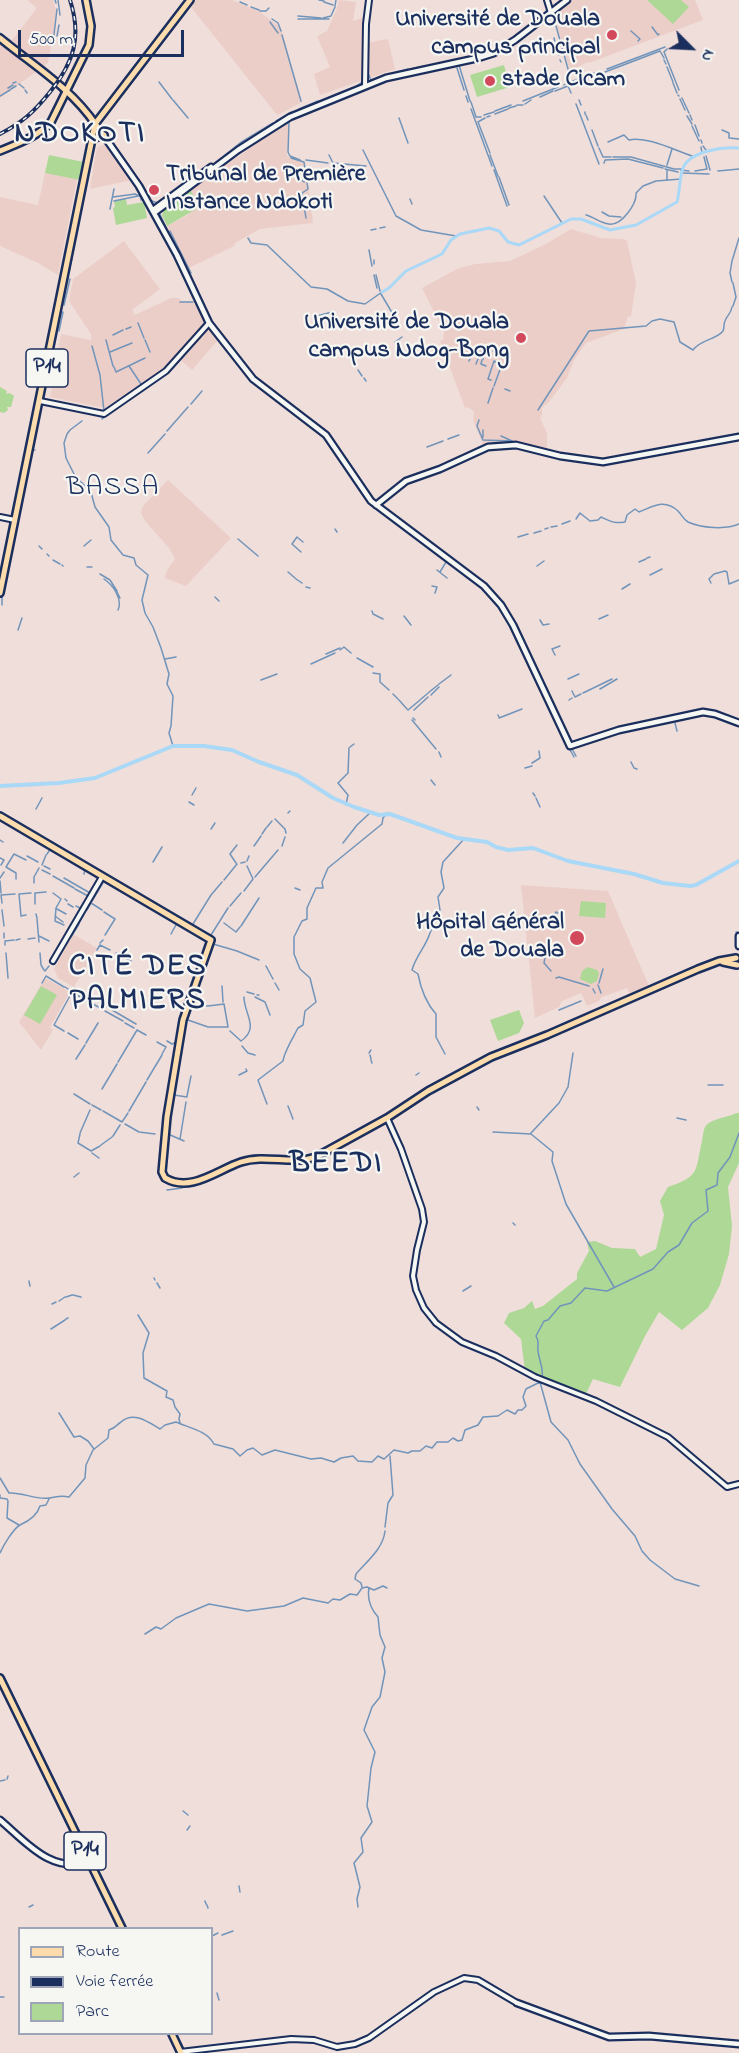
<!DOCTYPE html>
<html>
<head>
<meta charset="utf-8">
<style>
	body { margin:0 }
	#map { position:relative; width:739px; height:2053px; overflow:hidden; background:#f0deda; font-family:"Indie Flower",sans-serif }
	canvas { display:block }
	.legend { position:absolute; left:18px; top:1927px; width:195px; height:108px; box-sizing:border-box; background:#f6f6f2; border:2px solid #9ea6b7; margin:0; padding:8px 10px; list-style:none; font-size:18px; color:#1b2f5e }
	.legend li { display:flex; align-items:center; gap:12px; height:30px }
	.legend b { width:30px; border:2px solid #9ea6b7 }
	.north { position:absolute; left:661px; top:18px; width:60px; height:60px; -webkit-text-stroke:4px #f6f6f2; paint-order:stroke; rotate:114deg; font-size:16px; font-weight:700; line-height:24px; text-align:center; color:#1b2f5e }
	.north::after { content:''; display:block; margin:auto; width:21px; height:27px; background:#1b2f5e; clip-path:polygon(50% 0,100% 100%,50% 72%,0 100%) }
	.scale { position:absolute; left:18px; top:30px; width:166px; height:27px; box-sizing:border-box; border:3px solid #1b2f5e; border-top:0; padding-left:8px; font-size:18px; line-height:21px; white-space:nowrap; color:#1b2f5e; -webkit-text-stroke:4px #f6f6f2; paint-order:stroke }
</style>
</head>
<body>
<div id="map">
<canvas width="739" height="2053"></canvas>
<ul class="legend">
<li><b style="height:8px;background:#fcdcac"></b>Route</li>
<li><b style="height:8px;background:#1b2f5e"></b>Voie ferrée</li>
<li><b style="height:16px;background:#add896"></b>Parc</li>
</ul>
<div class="north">N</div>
<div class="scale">500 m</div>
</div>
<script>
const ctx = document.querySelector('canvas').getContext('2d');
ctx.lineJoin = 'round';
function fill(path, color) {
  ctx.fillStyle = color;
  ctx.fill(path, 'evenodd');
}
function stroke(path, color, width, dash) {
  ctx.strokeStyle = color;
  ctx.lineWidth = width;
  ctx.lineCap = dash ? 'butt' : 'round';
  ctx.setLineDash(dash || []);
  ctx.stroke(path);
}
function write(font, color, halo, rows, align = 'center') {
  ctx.font = font + ' "Indie Flower",sans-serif';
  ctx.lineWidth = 4.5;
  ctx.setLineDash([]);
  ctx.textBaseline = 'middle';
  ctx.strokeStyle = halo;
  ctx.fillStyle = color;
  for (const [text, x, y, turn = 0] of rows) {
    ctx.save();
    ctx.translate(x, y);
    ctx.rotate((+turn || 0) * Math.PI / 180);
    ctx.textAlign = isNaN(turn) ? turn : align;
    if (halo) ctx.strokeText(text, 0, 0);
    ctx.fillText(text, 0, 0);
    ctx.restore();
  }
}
fill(new Path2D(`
	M27,0H53L57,14L48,63L0,98V38L9,44L37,8Z
	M196,0H232L260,12L281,28L302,102L277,115L191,7Z
	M339,0L356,2L353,21L365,17V43L388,39L395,69L320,95L314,74L330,67L317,36L327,31L336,11Z
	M573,0H695L703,20L589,63L588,62L570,71L554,16Z
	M289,121L287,156L305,162L313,223L260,229L235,243L234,246L189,268L167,226L188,215L197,200L190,190Z
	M107,143L132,180L90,189L96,152L98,147Z
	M45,173L77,179L58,275L38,263L0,246V197L38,205Z
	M571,229L601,238L624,239L627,241L636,283L631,317L628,316L624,329L586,343L574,360L567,378L549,402L542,408V416L540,418L547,433V448L520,442L483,445L473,420L474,412L468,407L465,408L440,341L443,340L444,332L422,288L459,268L475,264L510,261L546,244Z
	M124,241L160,289L132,310L135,315L171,298H179L181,301L194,302L200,307L208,326L218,337V340L192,370L176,356L166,366L105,408L50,397L61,334L91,340V334L69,301L73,279Z
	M168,480L231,538L186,586L165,578L167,570L175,559L169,548L145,521L141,513L143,506Z
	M521,885L608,891L649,986L630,994L627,988L602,997L599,1001L587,1006L581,993L562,1001L559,1007L535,1018Z
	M73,934L97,948L74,987L58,978L54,969Z
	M45,978L70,992L50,1027L53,1030L41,1050L19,1022Z`), '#eccec9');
fill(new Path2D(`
	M647,0H681L689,7L673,24Z
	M504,65L510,87L477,97L470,75Z
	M49,155L84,162L80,180L45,173Z
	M190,190L197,200L198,208L167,226L162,215L164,210Z
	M126,199L127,205L144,202L147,218L116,225L113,208L115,207L114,201Z
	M0,387L7,391L6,394L10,393L14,396L11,407H7L8,410L4,413L0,412Z
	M581,901L606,903L605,918L579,916Z
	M588,967L597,970L599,973L597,981L591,984L580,979L582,971Z
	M41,986L57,995L40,1024L24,1015Z
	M519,1010L524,1023L519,1033L498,1041L490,1020Z
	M736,1113H739V1163L728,1187L732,1226L729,1254L720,1285L708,1308L682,1330L659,1312L645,1336L620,1387L593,1379L586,1394L551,1383L525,1371L521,1339L504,1323L509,1313L524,1308L532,1301L535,1309L543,1306L577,1279V1273L589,1251L587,1242L595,1241L612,1248L635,1249L640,1257L656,1249L664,1215L660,1201L668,1187C700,1176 695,1172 702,1141C703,1137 703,1131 705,1127C711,1118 727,1118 736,1113Z`), '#add896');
stroke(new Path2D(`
	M55,0L56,3
	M58,0L60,15
	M319,0L324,1
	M545,0L547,8
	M240,2L247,5
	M324,2L333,5
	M335,6L336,0
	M251,7L259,10
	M186,11L191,5
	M260,11H266L269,8
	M298,16L321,18
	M323,18L331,16L335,7
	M272,19L278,23L281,31
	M298,19H329
	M270,22L278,33
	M556,26L570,76
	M652,27L658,35L659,34
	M526,29L529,26
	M631,31L640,39L638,41
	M0,33L11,41
	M282,35L301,101
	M57,36L59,25
	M554,38L555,42
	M11,42L19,48
	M53,43L57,9
	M557,47L559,55
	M667,49L664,52L679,90
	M483,54L502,46
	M152,56L185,13
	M475,56L481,54
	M560,60L561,62
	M664,60L666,64
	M433,65L435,64
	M459,65L470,101
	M667,67L673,82
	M457,68L464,90
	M411,69L424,66
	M607,69L665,47
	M367,71L371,80
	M398,72L408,69
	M605,72L660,51L664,58
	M591,74L598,72
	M388,75L393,73
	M378,79L385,76
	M573,81L590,75
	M159,82L172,99
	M13,83L16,82
	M575,83L596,75
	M673,83L677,93
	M19,84L24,88
	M564,85L567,83V80
	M357,86L362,82
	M8,88L13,85
	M11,89L16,86
	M25,90L27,93
	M555,91L568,86L571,93
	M678,95L679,96
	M0,96L10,90
	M466,96L468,102
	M540,97L553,91
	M682,98L689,113
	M680,99L685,110
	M173,100L188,118
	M579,100L581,105
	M320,101L352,88
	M523,101L558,87
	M471,102L476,117H481
	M525,104L531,100
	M576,104L599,164
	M517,105H523
	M112,107L151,57
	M509,108L516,106
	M299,109L318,101
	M471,109L492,166
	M495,111L511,105
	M585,112V114
	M495,114L508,109
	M484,115L494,112
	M586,115L588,120
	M690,115L692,120
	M687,116L692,124
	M487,117L490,116
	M399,118L408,143
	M485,118L478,122L490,153
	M276,121L292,112
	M289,123L288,152L290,156L300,160
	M695,125L699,136
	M692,126L699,141
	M592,130L598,146
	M722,130L729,133V138L739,139
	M701,140L702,143
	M608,142L624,135L629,140C647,136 674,150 692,156
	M703,146L706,150
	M701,147L702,153
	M116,148L119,152
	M599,148L603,157H611
	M363,150L396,216L421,230L456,236
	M120,153L130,167
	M329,155L333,163L366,166
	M490,155L498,176
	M706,156L710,170
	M613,157H631L674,169
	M291,158L304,162L308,189L302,193L306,218
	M306,160L328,163
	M604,163L605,160L628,159L663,168
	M213,165L240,143L273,123
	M667,165L672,149
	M130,168L141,184
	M287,168L304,182L307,178
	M665,169L678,172
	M675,169H682
	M494,170L507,206
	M681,170L689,171
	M695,171L707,169L704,157
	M718,171L739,169
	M682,173L709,174
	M499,177L509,205
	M667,180V170
	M544,196L562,223
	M113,197L135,194L141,197V200
	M410,199L412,204
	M114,201L138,196
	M152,201L158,203
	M110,209L114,189
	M159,212L166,228
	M602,212L609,216L621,217
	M586,215C594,217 600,223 609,224C622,226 637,203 636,193L643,186L656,181L681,179
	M380,228L385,227
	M371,230L376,229
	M167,231L179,254
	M170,231L191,273
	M248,238L251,243L267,245L311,287L327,289L348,301L365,304L382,292
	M369,250L372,266
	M181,258L187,270
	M374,260V264
	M732,261L739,238
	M732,261L730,273L732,282
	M69,272L84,196
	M374,275L377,288
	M376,275L380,291
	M381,294L397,321
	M180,302H193
	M64,305L70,279
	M733,306L736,297L733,283
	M53,314L56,302
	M317,316L332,312
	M212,322L225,339
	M138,323L144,338
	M126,329L131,327
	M59,331L63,312
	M113,335L123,330
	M106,340L113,366
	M145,340L150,352
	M226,341L233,350
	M395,342L402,337
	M409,344L416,354
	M479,345L481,346
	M92,346L100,375L104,411L156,375
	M486,348L489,349
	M493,351L499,354
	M110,352L132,343
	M472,354L473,350
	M479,357L481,352
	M483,359L484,355
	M482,360L481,364L486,366
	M469,361L471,357
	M476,364L478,359
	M129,366L141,384
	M114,367L116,372L145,358
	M358,370L362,376
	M157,374L167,367
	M161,377L169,371L205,330
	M364,378L366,381
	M491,380L488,379L494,361L502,364L494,386
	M505,389L510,391
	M132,397L152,383
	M287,402L310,419
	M488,403L493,388
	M191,404L202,391
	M538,410L589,331L646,326L652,321L660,319L674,322L680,342L693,350C701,339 716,340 723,331C725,326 723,325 725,321C727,315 731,314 732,307
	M102,419L129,399
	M312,420L320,426
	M479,420L477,426L483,440L512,441L501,436
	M82,421L70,430L67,434L64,443L66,458L75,476L91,492L95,507L109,527L111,540L123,555L134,558L136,565L148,575L142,600L145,613L153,627L161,648L169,674L167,684L173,696L171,726L169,733L173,746
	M323,428L330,436
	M167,431L188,407
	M483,437V430
	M331,438L343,455
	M448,439L459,435
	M493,445L517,443L528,445
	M529,445L543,449
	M427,447L443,441
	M475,450L480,448
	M472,451H473
	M148,453L165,434
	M465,455L467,454
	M29,463L33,450H35
	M24,490L29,465
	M21,505L23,491
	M380,505L390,497
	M576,519L580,513L590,521L598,520L601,517C610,521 614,524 625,522L627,515L635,509L639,512C652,507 664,498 678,511C682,515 683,519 688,522C701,528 726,530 739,524
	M562,524L570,521
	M551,527L557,526
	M335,529L337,532
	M545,529L548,528
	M534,533L541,531
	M518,537L528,534
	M238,539L258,556
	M39,546L42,549
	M84,546L91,540
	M301,552L292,544L297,537L303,542
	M47,554L49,556
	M647,558L650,557
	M53,560L60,564
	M639,562L646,559
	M62,565L63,566
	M537,566L544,561
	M87,567H92
	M437,570L447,578
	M288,572L295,578
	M440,572L446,562L449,561
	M100,574L110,580L117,591
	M650,575L662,569
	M475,576L489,587
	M104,579C113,585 123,599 118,610
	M296,579L302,583
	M711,583L709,579L714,574L725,571L727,572L729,584L739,580
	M432,586L437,587L435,593
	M306,587L310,588
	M491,589L502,603
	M622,589L630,584
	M117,592L120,598
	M215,597L219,601
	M2,605V594
	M505,607L511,617
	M372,611L373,614L383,619
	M404,616L411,625
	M599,619L608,615
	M540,620L543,625L549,624
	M18,630L22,618
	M340,650L344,647L351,653
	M326,654L340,648
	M555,655L552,649L560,646
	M357,658L373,667
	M165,659L176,657
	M311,664L335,653
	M373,673L380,674V682L389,690
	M568,679L579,674
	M261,680L277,674
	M439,684L451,675
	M600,689L617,679
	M572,691L575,697L581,694
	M428,693L438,685
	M583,693L612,679
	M393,694L398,699
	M431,695L439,687
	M421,699L427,694
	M399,700L407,709
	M569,700L572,698
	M408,710L420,700
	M414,710L428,697
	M498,715L499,717
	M413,718L415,720
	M499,718L522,709
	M412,720L436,749
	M675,723L677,731
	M568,746L574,757
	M350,747L354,744
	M571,747L576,756
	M439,752L441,757
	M631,762L634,768L637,769
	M532,763L540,758L539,751
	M525,768L532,766
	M431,780L435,785
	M533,793L535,796
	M192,795L196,788
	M536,798L540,807
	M189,802L194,805
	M346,804L348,795L338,783L348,773L349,748
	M36,809L42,798
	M0,813L4,815
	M288,813L290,811
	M275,819L285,829L286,833
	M13,821L15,822
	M18,824L23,826
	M267,827L272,821
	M28,829L92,867
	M211,829L215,823
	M262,834L266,828
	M0,840L3,842
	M343,843L357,825L371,812
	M254,846L261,836
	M282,846L285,837
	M47,854L51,848
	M230,854L237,845
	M230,854L236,863
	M27,856L38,862
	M0,858L4,860L1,865
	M247,861L249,856
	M153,862L162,847
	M241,863L245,862
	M42,865L46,855
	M44,866L50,869
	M42,870L50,874
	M84,874L85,869
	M53,876L74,888
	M109,876L122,884
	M255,877L278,850
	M0,878L4,872
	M64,878L90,893
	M16,879V873L6,867L14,854L26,860
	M224,880L237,864
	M0,881L1,893
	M34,883V877L39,868
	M295,888L300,890
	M75,889L88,896
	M134,891L161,907
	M244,891L253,879L247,866
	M53,893L61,899L56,908L55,921L64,925
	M65,899L67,901
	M92,901L104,881
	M2,903L1,895L15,894
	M35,904V893L46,892
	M68,904L73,907
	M76,906L80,908
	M230,906L241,893
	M57,909L66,914
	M164,909L184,921
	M2,910L4,926
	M87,910L91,903L102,910
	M104,912L115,919L105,935
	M36,914L37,918
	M26,915L21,916L19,894L31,893
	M55,916L63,922
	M37,919L39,942
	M553,919L556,912L558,913
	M185,921L192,925
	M79,923L83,916
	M224,923L236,932L240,927
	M193,924L211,895L222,882
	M241,926L259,898
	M549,928L552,922
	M736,932L739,933
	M4,933V938
	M204,933L211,935L228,908
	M171,934L177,923
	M39,936L49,941
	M71,937L79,924
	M28,939L35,938
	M16,940L20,939
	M100,943L103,940
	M5,945V941L14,940
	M97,950L100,945L110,950
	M546,952L544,963L551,971
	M6,953L8,978
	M40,953L41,965L44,970
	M116,953L131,961
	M266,966L273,979
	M45,971L49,966
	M202,975L213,944L237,951L259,960
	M556,978L559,977L589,986
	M42,983L46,976L64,987
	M275,983L279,990
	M599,983L603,969
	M598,985L601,993
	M222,986L223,1002
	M65,987L71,991
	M75,988L95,999
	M593,989L595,993
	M247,992L254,994
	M77,995L91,1003
	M257,995H259
	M255,997L265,1002L270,1015
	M97,1000L104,1005
	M193,1002L201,977
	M93,1004L102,1009
	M107,1007L136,1024
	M559,1010L581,1001
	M105,1011L123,1021
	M189,1013L192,1004
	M188,1020L208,1027H228L224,1004L208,1006L195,1005
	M125,1023L134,1028
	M185,1030L174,1095L187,1097
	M64,1031L54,1025L72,992
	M230,1031L241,1041C260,1028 244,1014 244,997
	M68,1033L78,1039
	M178,1036L179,1026
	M167,1041L172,1044L177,1042
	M157,1042L166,1047L162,1054
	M86,1043L98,1023
	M242,1046L248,1053L255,1055
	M369,1053L371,1050
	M445,1054L436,1037V1014C426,1003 421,990 418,974L412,970C416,956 426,946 430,933C434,924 434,918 440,910L438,897L444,888L441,872L443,862L464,839
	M370,1055L371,1059
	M76,1059L85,1045
	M371,1060L372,1063
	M118,1062L137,1030L146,1035
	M239,1075L247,1071L246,1069
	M416,1075L419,1073
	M147,1080L162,1055
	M708,1085H723
	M102,1089L117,1064
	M433,1092L443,1086
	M74,1094L90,1104
	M187,1096L191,1076
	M267,1104L258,1080L283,1061C284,1052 293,1038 298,1028L303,1025L305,1011L316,1002L310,978L300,969L294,954V937L302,921L307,919V908L316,888H323L322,882L328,868L382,824L383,818L387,813
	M92,1105L101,1110
	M413,1105L425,1097
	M288,1106L293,1119
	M477,1107L479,1110
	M409,1108L411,1106
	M103,1111L122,1122
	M129,1111L146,1082
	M677,1118L686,1120
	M122,1122L128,1113
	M125,1124L139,1132L155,1134
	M169,1125L173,1099
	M493,1132L531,1134L553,1152L552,1161L566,1204L614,1287
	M80,1133L90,1110
	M531,1133L559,1103L568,1087L573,1053
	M80,1134L78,1143L91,1151L100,1146
	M168,1134L184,1141
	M362,1135L387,1122
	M113,1136L120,1125
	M180,1139L186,1102
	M101,1145L112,1137
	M92,1153L99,1158
	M74,1177L79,1173
	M167,1190L182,1188
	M513,1223L515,1225
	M154,1278L155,1280
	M29,1281L30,1286
	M157,1283L160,1288
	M463,1291L471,1286
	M73,1295L81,1297
	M66,1297L72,1295
	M59,1301L65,1297
	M52,1304L56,1302
	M138,1315L149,1333L143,1353L144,1378L167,1391L166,1397L173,1400L175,1407L180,1414L179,1419L180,1423
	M66,1319L68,1318
	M51,1329L65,1320
	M542,1378C544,1368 539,1361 538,1351C537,1345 540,1343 536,1336L544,1321L548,1320L560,1306L571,1303L585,1288L607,1291L653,1269L668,1252L679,1245L692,1223L708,1211L706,1190L717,1185L718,1173L730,1157L739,1133
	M540,1382L551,1422L568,1440L580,1464L612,1509L635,1536L642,1551L650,1560L675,1579L699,1586
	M59,1413L74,1437L80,1436L88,1441L94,1449
	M0,1478L9,1493C22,1492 36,1500 49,1498C56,1497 61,1495 69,1497L85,1478L86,1465L93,1450L108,1438L109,1430C116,1428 116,1425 121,1422C134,1411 148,1422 160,1429L165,1425L176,1422C190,1428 207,1431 214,1444L233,1449L240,1456L247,1450L253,1448L262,1455L275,1450L311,1459L321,1458L334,1462L341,1458L353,1456L358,1461L372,1462L378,1456L384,1459L394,1450L408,1453L412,1451H420L426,1446L432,1448L437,1442H448L453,1438L458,1441L462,1440L465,1430L478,1425L483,1417L498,1416L507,1410L515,1414L518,1410H522L526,1406L523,1397L526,1389L540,1382
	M0,1495V1498L7,1499L8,1501L7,1518L19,1525
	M385,1527L388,1503L393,1495L390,1456
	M0,1553C3,1546 13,1529 20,1525C29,1521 37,1516 40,1506L46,1505L49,1499
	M362,1587L361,1583L355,1579L356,1574C367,1561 383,1549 385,1531
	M362,1588L367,1587L374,1590L383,1586L387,1588
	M145,1634L156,1627L161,1629L176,1618L209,1604L247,1611L284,1606L303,1598L328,1603L333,1599L340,1600L350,1594L357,1595L362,1588
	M7,1779L8,1776
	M0,1781L5,1780
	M183,1811L188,1815
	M187,1830L190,1826
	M239,1886L240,1892
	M205,1901L206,1904
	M207,1905L208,1908
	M29,1907L33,1905
	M358,1907L357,1899L360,1887L354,1863L363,1852L361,1838L372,1822L367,1806L371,1768L375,1752L364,1730L372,1707L380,1697L385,1672L382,1658L385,1647L380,1635L378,1617C371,1609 367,1599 369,1588
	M222,1935L233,1931
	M212,1936L218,1933
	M217,1993L219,2000
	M0,1997H4`), '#7194ba', 1.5);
stroke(new Path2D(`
	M382,292L389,288L406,271L442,254L451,240L460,234L489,228L499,231L508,242L519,245L571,219H581L610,230L636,225L677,202C680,191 679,179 683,168C690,151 722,147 739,148`), '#aad8f7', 3);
stroke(new Path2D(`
	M0,786L59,783L95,778L173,746H204L232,750L259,762L297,775L333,798L354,807L379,815L390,814L457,838L487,842L496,847L508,850L533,848L568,861L634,874L663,883L690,886L696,885L739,861`), '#aad8f7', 4);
const tertiary = new Path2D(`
	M547,0L551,13
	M365,86L366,24L369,0
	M40,401L104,414L166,371L209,323
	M0,517L15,520
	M53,961L102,877
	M387,1118L401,1149L422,1209L424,1222L417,1250L413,1276L416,1290L424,1308L436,1323L462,1342L496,1356L535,1377L596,1401L668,1437L727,1487L739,1484
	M180,2052L291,2039L314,2040L337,2047L355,2044L369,2038L434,1992L464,1978L478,1980L517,2003`);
const secondary = new Path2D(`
	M97,126L139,186L177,255L209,323L253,379L326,435L371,501L484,586L501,605L513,625L570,746L619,730L703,712L715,714L739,723
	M153,210L211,167
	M154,213L238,150L290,117L386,78L478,58L494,53L515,40L567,0
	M376,505L406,481L440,469L488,447L516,445L560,456L603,462L739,437
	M739,936V946
	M0,1820C26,1842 52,1875 90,1861
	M517,2003L609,2037L649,2036L739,2044`);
const primary = new Path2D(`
	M0,38C34,66 70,87 96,125
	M95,138L104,135
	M0,151C19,143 37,137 51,122L89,45L91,26L86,0
	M0,593L95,124L190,0
	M0,816L211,940L183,1020L167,1117L162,1172L165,1178C191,1193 217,1170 241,1162C265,1154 292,1165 316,1157L387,1118L428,1091L491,1057L547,1035L698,969L719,961L736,958
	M723,962L737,965
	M0,1678L122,1928
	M172,2034L181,2053`);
stroke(tertiary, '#1b2f5e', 8);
stroke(secondary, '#1b2f5e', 9);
stroke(primary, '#1b2f5e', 10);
stroke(tertiary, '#f6f6f2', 4);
stroke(secondary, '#f6f6f2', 4.5);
stroke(primary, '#fcdcac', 5);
const rail = new Path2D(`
	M0,134C23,122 34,112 50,92C74,62 82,37 70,0`);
stroke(rail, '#1b2f5e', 4);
stroke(rail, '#f6f6f2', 1.5, [4.5]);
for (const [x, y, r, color] of [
	[612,35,6,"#d1495b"],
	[490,81,6,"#d1495b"],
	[154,190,6,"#d1495b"],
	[521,338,6,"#d1495b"],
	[577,938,8,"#d1495b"]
]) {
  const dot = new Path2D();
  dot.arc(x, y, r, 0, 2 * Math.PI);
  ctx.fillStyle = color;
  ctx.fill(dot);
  stroke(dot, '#f6f6f2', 2);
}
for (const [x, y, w] of [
	[47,368,42],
	[85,1851,42]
]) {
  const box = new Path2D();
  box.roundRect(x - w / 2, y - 19, w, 38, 4.5);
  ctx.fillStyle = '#f6f6f2';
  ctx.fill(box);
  stroke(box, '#1b2f5e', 1.5);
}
write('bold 22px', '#1b2f5e', null, [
	["P14",47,368],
	["P14",85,1851]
]);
write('bold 24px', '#1b2f5e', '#f6f6f2', [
	["Université de Douala",600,21],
	["campus principal",600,49],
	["stade Cicam",502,81,"left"],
	["Tribunal de Première",166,176,"left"],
	["Instance Ndokoti",166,204,"left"],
	["Université de Douala",509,324],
	["campus Ndog-Bong",509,352],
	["Hôpital Général",564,924],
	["de Douala",564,952]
], 'right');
ctx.letterSpacing = '1.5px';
write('27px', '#1b2f5e', '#f6f6f2', [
	["BASSA",113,490]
]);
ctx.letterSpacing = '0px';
ctx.letterSpacing = '1.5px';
write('bold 30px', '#1b2f5e', '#f6f6f2', [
	["NDOKOTI",80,136],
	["CITÉ DES",138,969],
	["PALMIERS",138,1003],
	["BEEDI",336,1166]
]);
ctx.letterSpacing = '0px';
</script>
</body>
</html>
